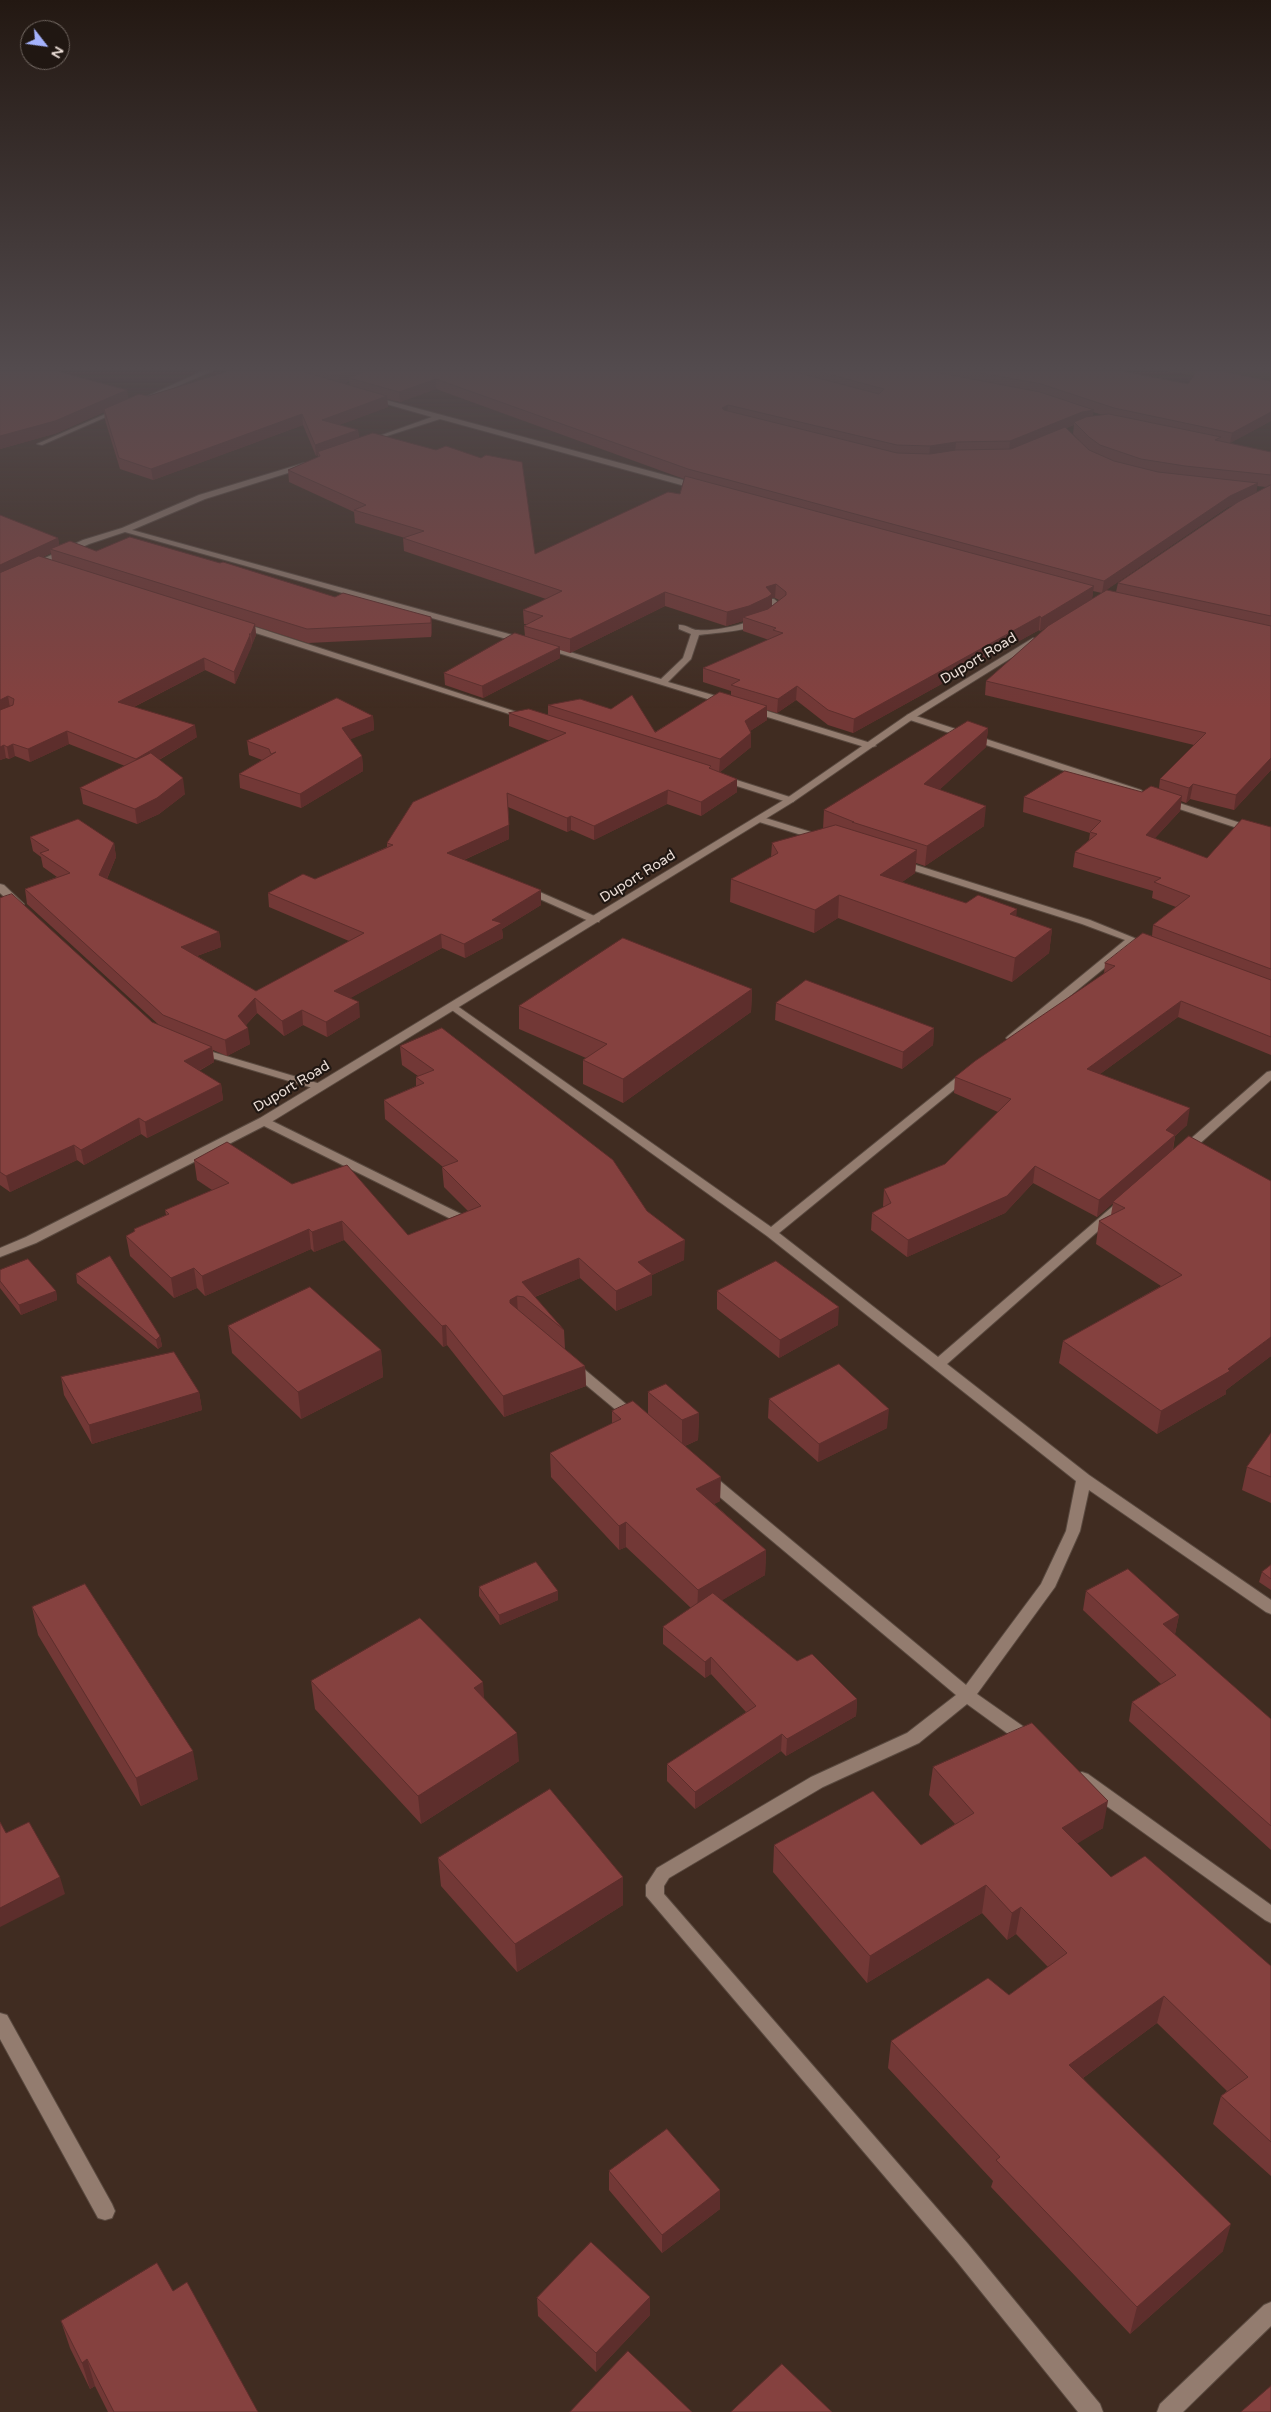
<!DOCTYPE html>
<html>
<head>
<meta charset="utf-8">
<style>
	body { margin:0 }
	#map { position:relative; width:1271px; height:2412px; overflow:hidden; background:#402c21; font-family:"Varela Round",sans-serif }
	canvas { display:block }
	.north { position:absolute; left:20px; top:20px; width:50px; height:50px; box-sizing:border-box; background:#201712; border:1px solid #716761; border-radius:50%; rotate:120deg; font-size:14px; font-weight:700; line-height:20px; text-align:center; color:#ebded7 }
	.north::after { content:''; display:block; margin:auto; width:18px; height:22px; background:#a4b2fc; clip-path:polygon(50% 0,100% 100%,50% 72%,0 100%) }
</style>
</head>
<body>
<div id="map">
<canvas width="1271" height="2412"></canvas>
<div class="north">N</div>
</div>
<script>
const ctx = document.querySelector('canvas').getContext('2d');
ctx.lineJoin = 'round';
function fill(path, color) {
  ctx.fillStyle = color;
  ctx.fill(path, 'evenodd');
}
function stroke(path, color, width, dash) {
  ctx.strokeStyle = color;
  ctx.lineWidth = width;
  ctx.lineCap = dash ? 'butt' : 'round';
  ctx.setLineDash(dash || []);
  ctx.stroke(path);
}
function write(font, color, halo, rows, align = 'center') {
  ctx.font = font + ' "Varela Round",sans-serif';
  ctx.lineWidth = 4.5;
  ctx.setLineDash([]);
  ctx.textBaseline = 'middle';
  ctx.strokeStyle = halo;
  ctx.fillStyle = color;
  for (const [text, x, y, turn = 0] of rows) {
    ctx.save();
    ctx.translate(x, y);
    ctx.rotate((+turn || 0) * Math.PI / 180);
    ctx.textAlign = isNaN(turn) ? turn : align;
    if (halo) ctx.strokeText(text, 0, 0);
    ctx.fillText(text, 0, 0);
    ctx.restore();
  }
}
fill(new Path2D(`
	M1167,371H1271V389Z`), '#494315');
const minor = new Path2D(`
	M203,371H212L144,401L139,400Z
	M371,396L702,485L703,487L696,489L440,419L368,442V440L432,417L369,399L368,398Z
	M117,409L122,410L42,445L37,444Z
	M304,463H307V467L205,499L132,530L527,639V643H521L125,532L89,544L35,568L28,566L83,540L122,528L199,495Z
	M768,599H774L784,607C764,632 728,631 699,635L691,659L668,682L730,700V704L727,705L539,647L546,645L661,679L683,658L691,634L679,629V625C686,624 691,630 698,630C717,632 761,622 775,607L768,603Z
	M237,623H243L532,717L525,719L237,627Z
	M751,706L874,744L876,746L868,748L748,711L747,709Z
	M910,714L1141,790L1143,792L1138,795L1135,794L907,719V715Z
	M721,775L793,798L795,800L793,802H787L718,780V776Z
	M1164,798L1271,833V839L1161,803L1159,801Z
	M759,816L824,836L826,838L821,841L756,821L754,819Z
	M900,860L1090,920L1154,946L1149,949L1134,944L1016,1040H1008L1006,1038L1008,1036L1125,940L1082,924L896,865L895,863Z
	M0,884L4,885L24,904V908H16L0,893Z
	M526,886L599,918L600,920L599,922H591L522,891V887Z
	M453,1003L771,1227L963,1072H971L973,1074L971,1076L779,1233L938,1357L1120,1200L1124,1199L1130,1203L947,1364L1089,1475L1271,1600V1614L1266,1612L1089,1490L1080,1531L1055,1587L977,1694L1034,1734L1036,1739L1034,1744L1028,1745L1022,1744L967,1704L919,1743L823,1787L669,1878L664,1886V1894L968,2244L1100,2404L1103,2412H1078L954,2258L646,1896V1885L657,1868L811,1777L907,1733L956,1695L703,1483L701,1479L703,1475H713L966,1685L1041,1584L1066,1531L1076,1481L767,1236L449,1008L447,1006L449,1004Z
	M199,1048L324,1085L326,1087L320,1090L316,1089L195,1053L193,1051L195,1049Z
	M1271,1071V1080L1187,1155H1179L1177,1152L1179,1149L1267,1072Z
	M264,1117L463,1215L465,1218L459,1222L455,1221L260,1124L258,1121Z
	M573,1362L578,1364L638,1414L640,1417L638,1420H628L568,1370L566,1367Z
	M1082,1772L1088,1774L1271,1905V1923L1265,1920L1076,1784L1074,1779L1076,1774Z
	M0,2013L7,2015L112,2204L115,2211L112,2218L105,2220L98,2218L0,2039Z
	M1271,2302V2326L1183,2412H1157L1160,2404L1264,2305Z`);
const tertiary = new Path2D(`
	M1033,638L1040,640L913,719L793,802L268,1124L36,1243L0,1257V1248L26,1237L260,1118L787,798L907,715Z`);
stroke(minor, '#59493f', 2);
stroke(tertiary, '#59493f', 2);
fill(minor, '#937c6f');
fill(tertiary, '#937c6f');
fill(new Path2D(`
	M0,371L129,398L148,396L230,371H1120L1188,384L1271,381V421L1230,443L1271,452V770L1234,810L1190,799L1186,803L1181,801L1180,811L1154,839L1207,858L1271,827V1055L1178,1017L1100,1074L1187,1125L1175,1136L1173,1150L1271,1181V1356L1226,1390V1394L1157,1434L1059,1363L1063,1341L1161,1286L1096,1244L1099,1221L1111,1215L1113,1203L1097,1217L1033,1183L1005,1213L907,1257L871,1230L872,1213L884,1207L883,1206L884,1189L945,1164L998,1112L954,1093L955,1077L1104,974L1105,963L1152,936L1153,925L1176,907L1152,898L1153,891L1073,867L1075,852L1089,840L1090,833L1023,812L1024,797L1142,792L1159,788L1160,779L1194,745L985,695L986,681L1052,624L1040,631L1039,630L853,733L828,725L796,700L777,713L767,710V720L750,731L751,747L720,772L737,792L701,816L667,804L594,840L571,830L567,832L508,807L509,839L464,860L541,890V905L502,929L503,938L465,958L442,948L350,998L360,1017L327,1037L303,1025L284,1036L257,1013L246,1025L250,1044L227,1056L213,1050L214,1062L199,1071L221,1084L223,1100L147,1138L141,1134L84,1165L77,1160L10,1192L0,1185V898L152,1022L159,1025L27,904L25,889L57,877L43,867L41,857L33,851L30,837L114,843L116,857L107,879L219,932L221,947L197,956L256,991L349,941L269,907L268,893L315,879L387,847V843L550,741L509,726V713L548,715V705L655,732L731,695V691L703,682V668L769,640L743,631V621L726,626L665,606L570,653L560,650V658L483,698L445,685L444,673L525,636L524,626L527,624H524L523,610L546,599L404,551L403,538H405L355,523L354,512L289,482L288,470L318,457V455L316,456L303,425L153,480L120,469L105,420L104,412L57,433L0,449ZM349,381L350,385L343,384ZM436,389L684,479L680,494L535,554L359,438L358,430L339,425L388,407L387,399L400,402ZM1093,412L1103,415L1093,416ZM1074,425L1073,434L1083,445L1066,428ZM1257,486L1266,487L1256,493ZM1235,504L1118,583L1116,592H1103L1228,507ZM1093,591L1102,593L1092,599ZM772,598H775L779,600L772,606Z
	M0,515L58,538L59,545L96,551L335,597L431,617L432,631L431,637L308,643L255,626L256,635L235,684L205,670L134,707L197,737L159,760L185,794L159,814L137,824L83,804L80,788L125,766L69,744L30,762L15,756L9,759L6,758L0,760ZM51,553L52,560L43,557Z
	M373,716L374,730L350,739L362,756L363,771L301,808L240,788L239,774L262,760L249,755L247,741Z
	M988,728L986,747L939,790L984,826L925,866L916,863L915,873L902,882L966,903L1017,917L1052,929L1049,953L1012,982L838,918L814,933L730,902L731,879L771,857L772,843L823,829L824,810Z
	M752,989L751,1012L623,1103L583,1084V1060L586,1058L519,1029V1006Z
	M776,1003L934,1028L933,1045L902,1069L775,1020Z
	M400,1046L647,1211L684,1260L652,1275V1295L616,1311L580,1278L535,1297L564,1330L565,1349L585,1366L586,1386L504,1417L447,1345L443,1347L344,1240L314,1252L311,1249L205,1296L197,1288L174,1298L130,1256L126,1236L134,1232V1229L166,1215L165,1210L212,1190L197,1180L194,1160L292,1184L408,1235L468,1211L444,1187L442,1167H443L385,1119L384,1100L416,1086V1077L418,1076L402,1065Z
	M0,1270L56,1291L57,1300L21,1315L0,1288Z
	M76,1274L160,1336L162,1346L158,1349L77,1283Z
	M717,1291L838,1325L779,1358L717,1309Z
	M228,1326L381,1350L383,1377L301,1419L232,1353Z
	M61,1377L199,1392L202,1410L92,1444L64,1395Z
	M648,1392L699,1413L698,1440L685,1446L720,1501L714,1504L766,1550L765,1575L722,1600L797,1661L857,1699L856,1716L786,1756L781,1751L695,1809L667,1781V1764L746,1712L711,1674L705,1678L663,1644V1627L691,1608L626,1547L619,1550L551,1477L550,1453L612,1424V1411L648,1414Z
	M769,1399L887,1428L818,1462L768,1418Z
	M1271,1433V1503L1242,1490L1247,1467Z
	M1271,1565V1590L1259,1582L1262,1572Z
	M479,1587L558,1600L500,1625L479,1596Z
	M1086,1591L1179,1615L1175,1634V1635L1271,1719V1850L1129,1721L1132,1702L1161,1684L1083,1610Z
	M32,1607L198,1779L141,1806L38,1635Z
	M311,1681L484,1699L519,1761L421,1824L315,1709Z
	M933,1767L1103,1828L1077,1843L1111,1877L1271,1966V2176L1213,2124L1221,2096L1227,2091L1157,2023L1083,2078L1223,2251L1130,2334L991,2187L993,2181L888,2068L891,2041L1009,1995L1048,1967L1016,1934L1007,1940L982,1913L867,1983L773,1872L774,1845H921L955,1824L929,1795Z
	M438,1858L623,1905L517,1972L441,1886Z
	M609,2171L720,2190V2209L662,2253L609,2190Z
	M173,2291L258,2412H108L95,2386L90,2389L70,2348L61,2321Z
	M650,2297V2315L596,2372L538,2316L537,2298Z`), '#723836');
fill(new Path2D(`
	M347,371H375L349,378V381L340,385L339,375Z
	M436,379V389L400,402L399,392Z
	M127,390L129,401L104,409V412L57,433L0,449V436Z
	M387,396L388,407L323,431L322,420Z
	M728,405L727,415L722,408Z
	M1094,410L1092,420L1074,422V425L1009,452L1010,441L1082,412Z
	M1271,412V421L1230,443L1232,433Z
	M302,414L303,425L153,480L151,469Z
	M358,430L359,441L318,452V455L316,456L315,445Z
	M956,442L955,453L929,457L930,446Z
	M1258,483L1256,494L1228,507L1102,593L1104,581L1230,496Z
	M58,538L60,549H50L51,553L0,577V565Z
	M776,584L775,598H772V607L767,611L743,617V621L726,626L727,612L766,587Z
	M1094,586L1092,599L1040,631L1041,618Z
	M665,592V606L570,653V639Z
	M1040,616L1039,630L853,733L854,719Z
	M431,617L432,631L431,637Z
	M255,624L256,635L252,645L251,634Z
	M250,635L252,646L235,684L234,672Z
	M560,647V658L483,698L482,686Z
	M204,658L205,670L120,714L118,702Z
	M797,686L796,700L777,713L778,699Z
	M8,696L10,708L0,713V700Z
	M767,706V720L744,735L745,721Z
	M373,716L374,730L344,742L342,728Z
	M195,725L197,737L138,772L136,759Z
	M988,728L986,747L923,805L924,784Z
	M67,731L69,744L30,762L28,749Z
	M751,733V747L719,773L720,759Z
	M13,744L15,756L9,759L7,747Z
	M4,745L6,758L0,760V747Z
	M362,756L363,771L301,808L300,794Z
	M1271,758V770L1234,810L1236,795Z
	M183,778L185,794L159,814L137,824L135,809Z
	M737,779V792L701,816V802Z
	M1193,784L1190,799L1186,803L1189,788Z
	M668,790L667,804L594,840V826Z
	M1182,796L1180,811L1143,851L1146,835Z
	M986,806L984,826L925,866L927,846Z
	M571,816V830L567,832V818Z
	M509,825V839L448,867L447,853Z
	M114,843L116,857L102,890L99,875Z
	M917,850L915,873L879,898L880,875Z
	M541,890V905L502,929L503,938L465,958L464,944L492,920Z
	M839,895L838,918L814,933L815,910Z
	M1017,909L1015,933L1010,914Z
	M1052,929L1049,953L1012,982L1015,958Z
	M219,932L221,947L183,961L181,947Z
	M441,934L442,948L336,1006L334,991Z
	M752,989L751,1012L623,1103V1079Z
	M255,998L257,1013L240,1031L238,1016Z
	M1181,1001L1178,1017L1085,1085L1087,1069Z
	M359,1002L360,1017L327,1037L326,1022Z
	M302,1010L303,1025L284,1036L282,1021Z
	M248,1028L250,1044L227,1056L225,1040Z
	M934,1028L933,1045L902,1069L903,1052Z
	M212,1047L214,1062L187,1077L184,1061Z
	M221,1084L223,1100L147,1138L145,1122Z
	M1190,1108L1187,1125L1175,1136L1172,1152L1097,1217L1099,1200L1166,1130Z
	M139,1118L141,1134L84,1165L81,1150Z
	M74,1145L77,1160L10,1192L6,1176Z
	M1035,1166L1033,1183L1005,1213L907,1257L908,1240Z
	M342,1221L344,1240L314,1252L312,1232Z
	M309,1229L311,1249L205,1296L202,1276Z
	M685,1240L684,1260L652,1275V1295L616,1311V1291L638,1262Z
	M579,1258L580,1278L527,1300L522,1282Z
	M194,1268L197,1288L174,1298L171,1278Z
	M56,1291L57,1300L21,1315L19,1305Z
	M517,1296L518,1316L510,1303V1300Z
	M839,1307L838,1325L779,1358L780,1340Z
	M446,1325L447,1345L443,1347L442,1326Z
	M160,1336L162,1346L158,1349L156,1340Z
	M1271,1337V1356L1226,1390V1394L1157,1434L1161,1411L1228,1369Z
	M381,1350L383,1377L301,1419L298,1392Z
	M585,1366L586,1386L504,1417L503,1396Z
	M199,1392L202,1410L92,1444L89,1425Z
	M889,1409L887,1428L818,1462L819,1444Z
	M699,1413L698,1440L682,1447V1420Z
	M721,1477L720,1501L696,1513V1489Z
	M626,1522V1547L619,1550V1526Z
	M766,1550L765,1575L697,1615L698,1590Z
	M558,1591V1600L500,1625L499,1615Z
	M1179,1615L1175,1634L1159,1643L1163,1624Z
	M711,1657V1674L705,1678V1662Z
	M483,1682L485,1709L474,1688Z
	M857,1699L856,1716L786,1756L787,1739Z
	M517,1733L519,1761L421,1824L418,1796Z
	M782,1734L781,1751L695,1809V1792Z
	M193,1751L198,1779L141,1806L136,1778Z
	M1108,1801L1103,1828L1057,1856L1062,1828Z
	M60,1877L65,1894L0,1927V1908Z
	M623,1877V1905L517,1972L515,1944Z
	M986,1885L982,1913L867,1983L870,1956Z
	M1021,1907L1016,1934L1007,1940L1012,1913Z
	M1164,1996L1157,2023L1064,2092L1069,2065Z
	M720,2190V2209L662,2253V2235Z
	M1231,2224L1223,2251L1130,2334L1137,2307Z
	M650,2297V2315L596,2372V2353Z
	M87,2359L95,2386L90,2389L82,2363Z`), '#5d2e2c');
const building = new Path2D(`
	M0,371H56L127,390L55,421L0,436Z
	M230,371H301L387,396L322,420L358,430L315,445L302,414L151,469L119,458L104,409L139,394L148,396Z
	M318,371H347L339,375L326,374Z
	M366,371H791L879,394L884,389L817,371H930L1040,392L1094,410L1082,412L1010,441L956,442L930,446L897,445L728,405L722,408L724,410L897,453L930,454L956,450L1011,449L1065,427L1089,450L1114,461L1158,472L1258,483L1230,496L1104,581L688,469L436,379L399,392L349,378Z
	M971,371H1120L1188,384L1197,371H1221L1271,381V412L1232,433L1114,408L1041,384Z
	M1109,414L1221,437L1215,440L1271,452V475L1185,466L1141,459L1100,445L1089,437L1074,422L1086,417Z
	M373,433L436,450L446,446L481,458L486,455L522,462L535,554L668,492L680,494L685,476L1094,586L1041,618L1040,616L854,719L828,710L797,686L778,699L731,685L740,680L703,668L783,633L773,630L776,628L743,617L768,609L786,595V592L776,584L766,587L772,594L768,597L749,606L727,612L665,592L570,639L524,626L543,616L523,610L562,591L403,538L424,531L354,510L366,505L288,470L320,456L318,452Z
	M1271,485V616L1118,583L1238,502Z
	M0,515L58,538L0,565Z
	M130,537L220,563L223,562L335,597L343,593L431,617V623L307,629L50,549L70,541L96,551Z
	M39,556L255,624L251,634H249L250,635L234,672L204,658L118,702L195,725L136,759L67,731L28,749L13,744L7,747L4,745L0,747V710L13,705L14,699L8,696L0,700V573Z
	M1107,590L1271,626V758L1236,795L1193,784L1189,788L1160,779L1206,733L986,681L1048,626Z
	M515,633L560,647L482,686L444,673Z
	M720,692L767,706L745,721L751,733L720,759L548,705L580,699L611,709L632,695L655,732Z
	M337,698L373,716L342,728L362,756L300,794L239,774L276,752L271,754L269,749L247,741Z
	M529,709L711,766L709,768L737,779L701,802L668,790L594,826L571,816L567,818L507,793L509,825L447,853L541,890L492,920L502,923L464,944L441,934L334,991L359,1002L326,1022L302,1010L282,1021L255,998L238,1016L248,1028L225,1040L163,1015L25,889L70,873L40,853L49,850L30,837L78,819L114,843L99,875L219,932L181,947L256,991L364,933L268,893L303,874L315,879L393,845L387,843L413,802L566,733L509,713Z
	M968,721L988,728L924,784L986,806L927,846L852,822H854L824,810Z
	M151,753L183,778L157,798L135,809L80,788Z
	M1065,771L1142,792L1151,786L1182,796L1146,835L1207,858L1242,819L1271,827V969L1153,925L1190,896L1154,882L1161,878L1075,852L1097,834L1090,832L1101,821L1024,797Z
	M836,825L917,850L880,875L966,903L978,895L1017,909L1010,914L1052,929L1015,958L839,895L815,910L731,879L778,853L772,843Z
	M12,894L152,1022L212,1047L184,1061L221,1084L145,1122L139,1118L81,1150L74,1145L6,1176L0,1172V898Z
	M1143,933L1271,980V1037L1181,1001L1087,1069L1190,1108L1166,1130L1175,1135L1099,1200L1035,1166L1007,1196L908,1240L872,1213L891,1203L884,1189L945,1164L1011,1099L955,1077L975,1061L1115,966L1105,963Z
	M623,938L752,989L623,1079L583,1060L607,1044L519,1006Z
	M806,980L934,1028L903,1052L776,1003Z
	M442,1028L613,1160L647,1211L685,1240L638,1262L652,1274L616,1291L579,1258L522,1282L564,1330L524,1297L517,1296L510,1300V1303L585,1366L503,1396L446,1325L442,1326L342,1221L312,1232L309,1229L202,1276L194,1268L171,1278L126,1236L135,1231L134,1229L169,1214L165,1210L229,1183L194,1160L227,1142L292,1184L347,1165L408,1235L481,1206L442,1167L458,1161L384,1100L424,1083L416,1077L434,1070L400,1046Z
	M1189,1136L1271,1181V1337L1228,1369L1230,1371L1161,1411L1063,1341L1182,1275L1099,1221L1125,1208L1113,1202Z
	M110,1256L160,1336L156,1340L76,1274Z
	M28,1259L56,1291L19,1305L0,1281V1270Z
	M776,1261L839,1307L780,1340L717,1291Z
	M310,1287L381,1350L298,1392L228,1326Z
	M174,1352L199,1392L89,1425L61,1377Z
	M839,1364L889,1409L819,1444L769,1399Z
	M666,1384L699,1413L682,1420L648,1392Z
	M633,1401L721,1477L696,1489L766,1550L698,1590L626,1522L619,1526L550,1453L621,1419L612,1411Z
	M1271,1433V1477L1247,1467Z
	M536,1562L558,1591L499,1615L479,1587Z
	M1271,1565V1579L1262,1572Z
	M1128,1569L1179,1615L1163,1624L1271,1719V1826L1132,1702L1176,1675L1086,1591Z
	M85,1584L193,1751L136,1778L32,1607Z
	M713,1593L797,1661L812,1654L857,1699L787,1739L782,1734L695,1792L667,1764L756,1706L711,1657L705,1662L663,1627Z
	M420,1618L483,1682L474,1688L517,1733L418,1796L311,1681Z
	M1032,1723L1108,1801L1062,1828L1111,1877L1145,1856L1271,1966V2142L1221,2096L1248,2077L1164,1996L1069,2065L1231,2224L1137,2307L996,2160L1000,2157L891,2041L988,1978L1009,1995L1067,1953L1021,1907L1012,1913L986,1885L870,1956L774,1845L873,1791L921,1845L974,1813L933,1767Z
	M550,1789L623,1877L515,1944L438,1858Z
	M0,1822L6,1833L29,1822L60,1877L0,1908Z
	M667,2129L720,2190L662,2235L609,2171Z
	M591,2242L650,2297L596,2353L537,2298Z
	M157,2263L173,2291L187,2282L258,2412H114L87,2359L82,2363L61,2321Z
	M628,2351L692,2412H570Z
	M782,2364L832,2412H731Z
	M1271,2386V2412H1241Z`);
fill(building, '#85413f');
stroke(building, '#5d2e2c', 1);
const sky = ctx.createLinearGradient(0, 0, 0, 709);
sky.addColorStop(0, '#231812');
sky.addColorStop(0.52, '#534b4e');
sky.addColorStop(1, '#534b4e00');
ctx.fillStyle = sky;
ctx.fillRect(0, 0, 1271, 709);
write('14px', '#ebded7', '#201712', [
	["Duport Road",979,659,-31],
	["Duport Road",638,877,-32],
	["Duport Road",292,1087,-31]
]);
</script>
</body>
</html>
